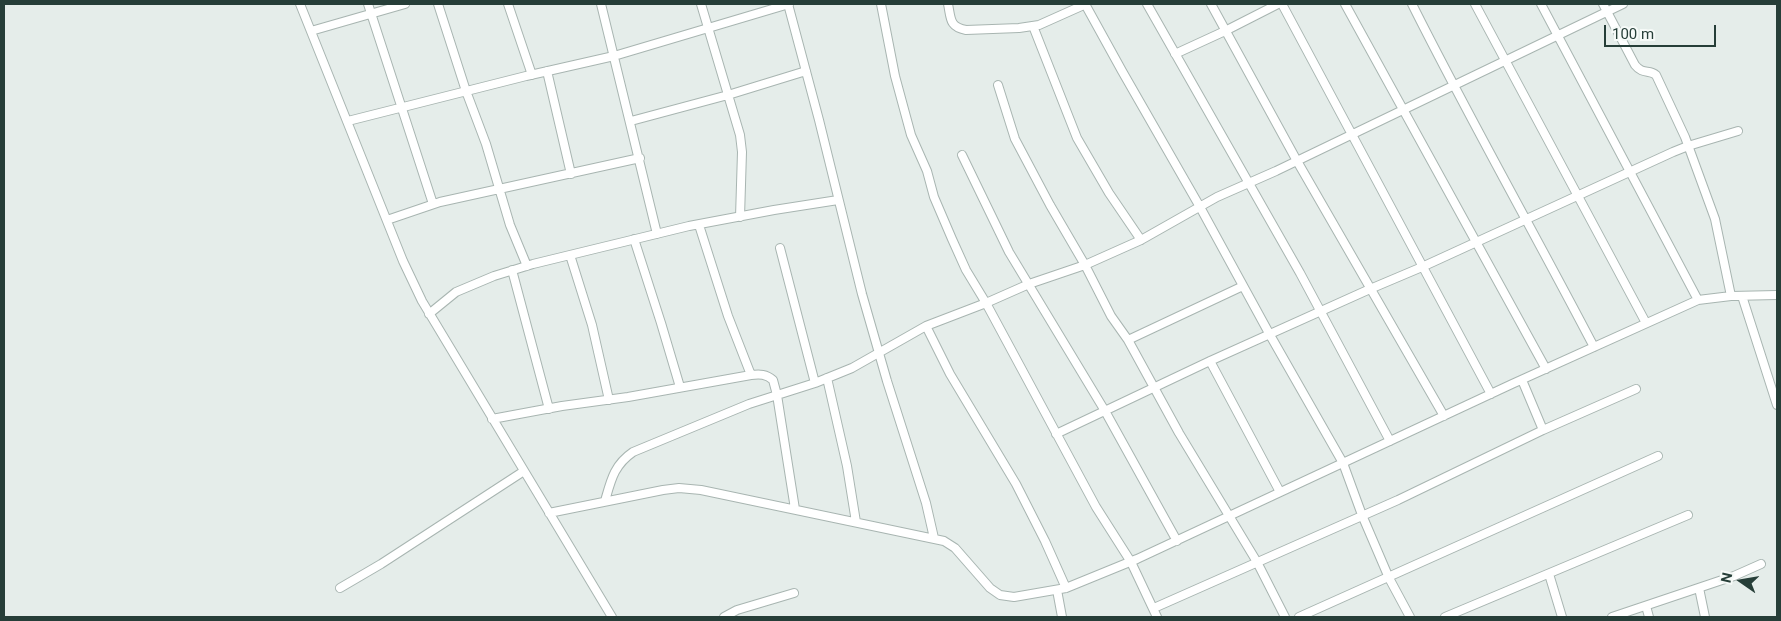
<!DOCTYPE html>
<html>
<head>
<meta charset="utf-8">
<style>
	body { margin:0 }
	#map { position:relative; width:1781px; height:621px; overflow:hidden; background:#e5edea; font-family:Roboto,sans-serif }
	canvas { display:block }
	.frame { position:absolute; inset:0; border:5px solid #263e38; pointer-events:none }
	.north { position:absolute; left:1716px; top:556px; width:50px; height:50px; -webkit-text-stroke:4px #f6faf8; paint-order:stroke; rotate:283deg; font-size:14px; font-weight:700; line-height:20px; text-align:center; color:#263e38 }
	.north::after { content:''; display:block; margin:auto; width:18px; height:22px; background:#263e38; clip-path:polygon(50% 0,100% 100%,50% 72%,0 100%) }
	.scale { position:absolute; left:1604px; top:25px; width:112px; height:22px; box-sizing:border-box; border:2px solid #263e38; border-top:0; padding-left:6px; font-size:15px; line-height:18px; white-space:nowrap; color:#263e38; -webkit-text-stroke:4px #f6faf8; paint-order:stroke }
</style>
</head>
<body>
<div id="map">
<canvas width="1781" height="621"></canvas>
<div class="frame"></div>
<div class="north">N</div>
<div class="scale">100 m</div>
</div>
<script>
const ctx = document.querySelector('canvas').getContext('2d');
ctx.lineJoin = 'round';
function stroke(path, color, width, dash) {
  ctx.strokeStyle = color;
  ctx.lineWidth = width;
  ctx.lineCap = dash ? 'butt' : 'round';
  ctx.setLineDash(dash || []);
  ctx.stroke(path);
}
const street = new Path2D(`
	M300,4L403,261L422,301L612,617
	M368,4L433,204
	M438,4L466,91L486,144L510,225L527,266
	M508,4L532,75
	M601,4L657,234
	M701,4L740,135L742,152L740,217
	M788,4L819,120L862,294L887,381L926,503L934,538
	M881,4L895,76L911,135L927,171L934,197L952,239L966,270L986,303L1096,507L1131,562L1157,617
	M948,4C951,18 949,27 966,30L1019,28L1039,25L1086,4
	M1085,4L1122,71L1200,207L1270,335L1343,463L1362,515L1389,578L1410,617
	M1147,4L1300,273L1390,441
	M1211,4L1297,161L1444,416
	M1282,4L1491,394
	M1345,4L1546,369
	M1412,4C1470,120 1534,232 1594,347
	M1475,4L1646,323
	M1541,4L1698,300
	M1603,4L1635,65C1643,75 1649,69 1656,75L1685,137L1715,219L1731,296
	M1033,26L1077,138L1109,193L1141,240
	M311,31L405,4
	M1175,54L1225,31L1278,4
	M547,71L571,174
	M998,85L1015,139L1050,205L1085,265L1111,316L1128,340L1179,433L1257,562L1285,617
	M348,121L526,76L614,56L789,4
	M631,121L728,95L806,71
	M962,155L1009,252L1105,411L1177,541
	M387,220L440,202L640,158
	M699,225L728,316L751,375
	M634,239L661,323L680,387
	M780,248L815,383
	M570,255L592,325L609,400
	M512,270L549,409
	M1742,296L1777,405
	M429,314L456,292L494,276L533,264L689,226L774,210L838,200
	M926,326L950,374L1016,484L1045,541L1066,588
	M1128,340L1243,286
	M1210,361L1280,492
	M827,378L847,466L856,522
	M1522,380L1543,430
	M492,419L562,406L628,397L751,375C760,374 766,374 773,380L777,395L795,509
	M1056,434L1210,361L1370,289L1422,267L1673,152L1688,146L1738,131
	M605,501C611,480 614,465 633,452L749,404L815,383L852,368L926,326L986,303L1029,284L1085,265L1141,240L1217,197L1276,171L1623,4
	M549,513L663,490L679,488L701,490L944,541L955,548L990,588L1000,595L1014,597L1066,588L1137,559L1512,384L1698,300L1731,296L1777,295
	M1549,574L1562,617
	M340,588L381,564L524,471
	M1699,588L1705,617
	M1057,590L1062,617
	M1646,606L1649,617
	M1154,608L1398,500L1543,430L1636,389
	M724,617L737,610L794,593
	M1299,617L1658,456
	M1445,617L1688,515
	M1612,617L1734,576L1761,564`);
stroke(street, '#a8b5b1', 10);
stroke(street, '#fff', 8);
</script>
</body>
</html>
